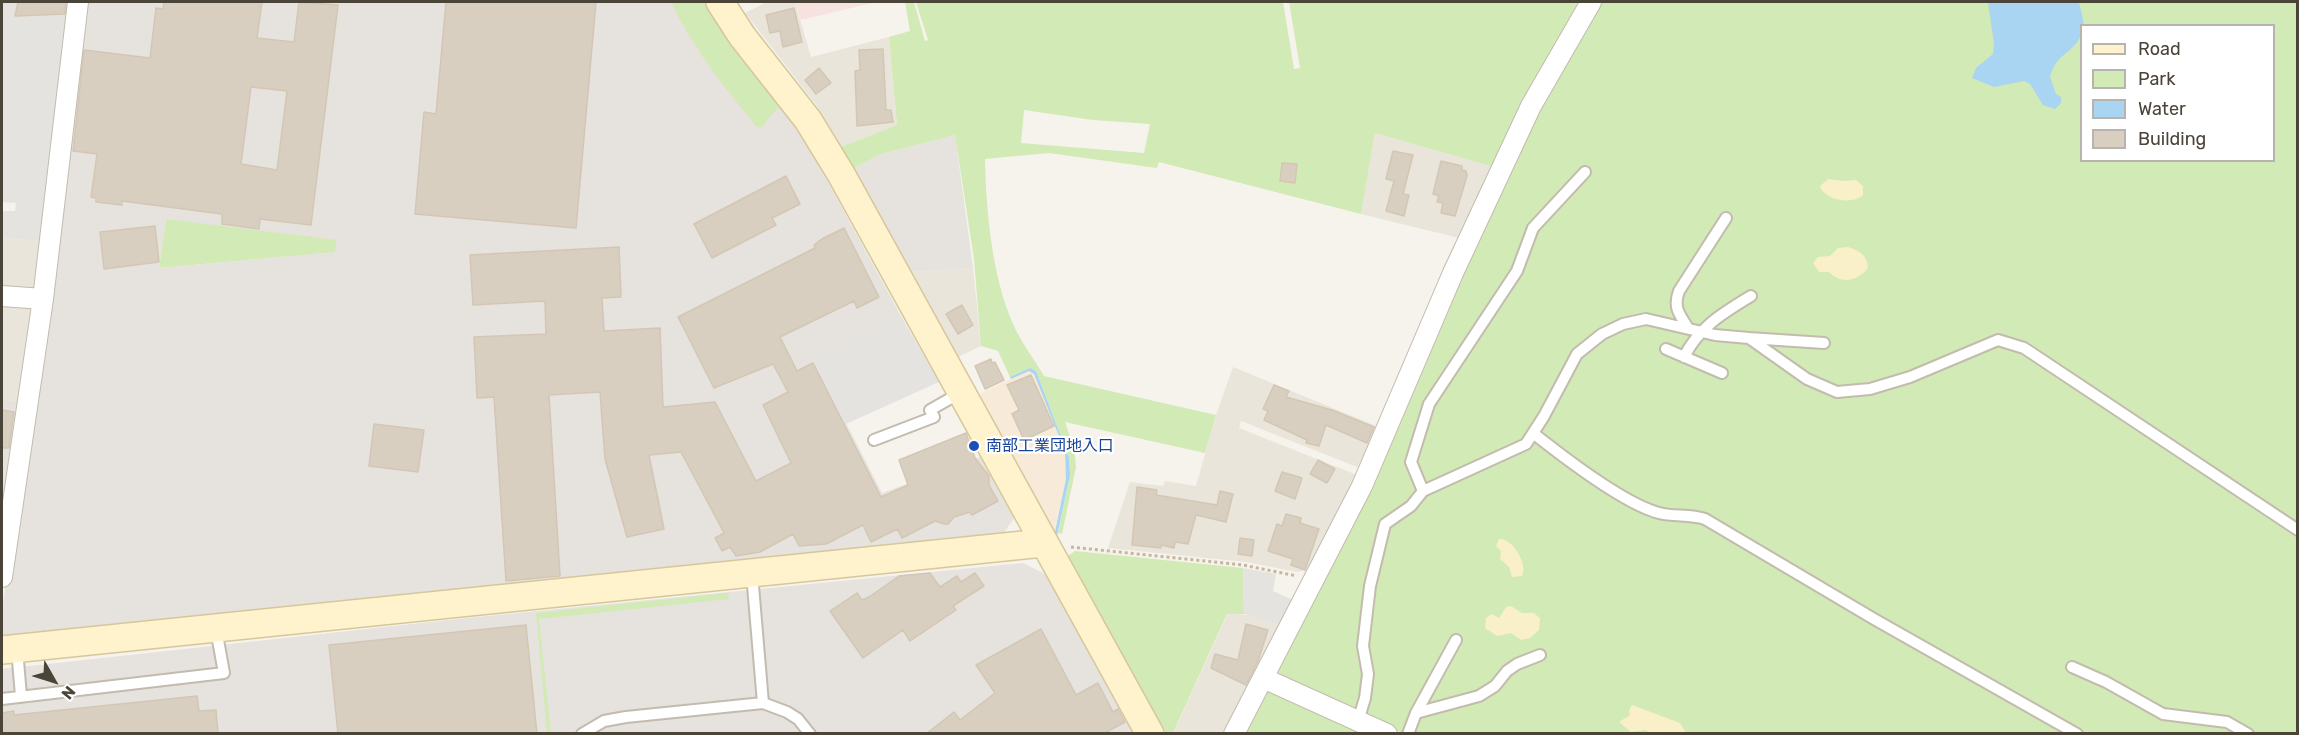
<!DOCTYPE html>
<html>
<head>
<meta charset="utf-8">
<style>
	body { margin:0 }
	#map { position:relative; width:2299px; height:735px; overflow:hidden; background:#f6f3ec; font-family:Rubik,sans-serif }
	canvas { display:block }
	.frame { position:absolute; inset:0; border:3px solid #4b4439; pointer-events:none }
	.legend { position:absolute; left:2080px; top:24px; width:195px; height:138px; box-sizing:border-box; background:#fff; border:2px solid #b7b4b0; margin:0; padding:8px 10px; list-style:none; font-size:18px; color:#4b4439 }
	.legend li { display:flex; align-items:center; gap:12px; height:30px }
	.legend b { width:30px; border:2px solid #b7b4b0 }
	.north { position:absolute; left:24px; top:651px; width:60px; height:60px; -webkit-text-stroke:4px #fff; paint-order:stroke; rotate:129deg; font-size:16px; font-weight:700; line-height:24px; text-align:center; color:#4b4439 }
	.north::after { content:''; display:block; margin:auto; width:21px; height:27px; background:#4b4439; clip-path:polygon(50% 0,100% 100%,50% 72%,0 100%) }
</style>
</head>
<body>
<div id="map">
<canvas width="2299" height="735"></canvas>
<div class="frame"></div>
<ul class="legend">
<li><b style="height:8px;background:#fff3cd"></b>Road</li>
<li><b style="height:16px;background:#d2eab5"></b>Park</li>
<li><b style="height:16px;background:#a9d4f2"></b>Water</li>
<li><b style="height:16px;background:#d8cfc1"></b>Building</li>
</ul>
<div class="north">N</div>
</div>
<script>
const ctx = document.querySelector('canvas').getContext('2d');
ctx.lineJoin = 'round';
function fill(path, color) {
  ctx.fillStyle = color;
  ctx.fill(path, 'evenodd');
}
function stroke(path, color, width, dash) {
  ctx.strokeStyle = color;
  ctx.lineWidth = width;
  ctx.lineCap = dash ? 'butt' : 'round';
  ctx.setLineDash(dash || []);
  ctx.stroke(path);
}
function write(font, color, halo, rows, align = 'center') {
  ctx.font = font + ' Rubik,"Noto Sans JP",sans-serif';
  ctx.lineWidth = 4.5;
  ctx.setLineDash([]);
  ctx.textBaseline = 'middle';
  ctx.strokeStyle = halo;
  ctx.fillStyle = color;
  for (const [text, x, y, turn = 0] of rows) {
    ctx.save();
    ctx.translate(x, y);
    ctx.rotate((+turn || 0) * Math.PI / 180);
    ctx.textAlign = isNaN(turn) ? turn : align;
    if (halo) ctx.strokeText(text, 0, 0);
    ctx.fillText(text, 0, 0);
    ctx.restore();
  }
}
fill(new Path2D(`
	M767,2H795L811,57L889,37L897,125L841,147L817,106L745,13Z
	M1375,133L1494,167L1459,238L1361,214Z
	M2,237L46,243L39,293L2,290Z
	M973,268L981,346L958,357L911,272Z
	M2,300L38,303L23,402L2,400Z
	M1233,367L1379,427L1361,465L1357,467L1241,421L1239,428L1357,475L1307,570L1297,572L1246,562L1108,548L1130,482L1163,486L1165,481L1196,486L1216,415Z
	M1228,613L1262,617L1281,625L1226,733L1173,734Z`), '#eae5da');
fill(new Path2D(`
	M1029,371L1034,374L1065,451L1066,479L1055,532L979,394Z`), '#f7ead8');
fill(new Path2D(`
	M2,2H74L72,17H2Z
	M82,2H705L728,41L796,127L811,151L901,316L813,359L882,493L980,457L1014,518L1003,534L2,636V610L49,283ZM166,219L334,252L159,268Z
	M955,135L973,268L911,272L854,168L881,154Z
	M2,400L23,402L2,548Z
	M1023,563L1045,574L1133,733H2V669L467,618Z`), '#e6e2dd');
fill(new Path2D(`
	M795,2H877L801,20Z`), '#f6e3e0');
fill(new Path2D(`
	M671,2H705L728,41L779,106L762,127H757C724,87 693,48 671,2Z
	M905,2H914L925,41L928,40L916,2H1283L1294,69L1300,68L1289,2H1583L1494,167L1375,133L1361,214L1159,162L1157,168L1049,153L985,159C986,211 992,276 1013,324C1021,342 1034,359 1044,376L1216,415L1205,453L1065,422L1074,448L1076,467L1062,534L1058,533L1070,475L1069,458L1036,371L1030,368L1010,377L998,351L981,346L974,259L955,135L881,154L854,168L841,147L897,125L889,37L910,31ZM1024,110L1093,120L1150,124L1144,153L1021,143Z
	M1599,2H2297V733H1403L1281,677L1276,668L1509,164ZM2082,26H2274V160H2082Z
	M166,219L336,240L335,252L159,268Z
	M1075,551L1243,568L1244,614H1227L1173,733H1166L1068,556Z
	M728,593L729,599L539,619L551,733H547L536,613Z
	M1267,691H1273L1371,734H1241Z`), '#d2eab5');
fill(new Path2D(`
	M1828,179L1843,181L1856,180L1863,186V195C1851,206 1823,199 1820,186Z
	M1848,247C1860,251 1867,255 1868,268C1858,281 1841,285 1829,272H1819L1813,263L1818,257L1830,256L1838,248Z
	M1499,539C1514,538 1528,566 1522,576L1512,577L1509,567L1500,559L1501,551L1496,546Z
	M1511,606L1522,613H1534L1540,618L1539,630L1530,638L1521,640L1511,633L1497,636L1485,628L1486,618L1492,614L1499,618L1506,607Z
	M1632,705L1680,723L1686,733H1649L1646,730L1631,732L1619,722L1630,715L1629,710Z`), '#f9efc9');
fill(new Path2D(`
	M2,17H68L46,243L2,237V211H15L16,203L2,202Z
	M901,316L939,382L846,424L812,359Z
	M1243,568L1276,574L1273,591L1293,600L1281,625L1244,614Z`), '#e5e3e0');
fill(new Path2D(`
	M1988,2H2079C2080,8 2084,19 2083,25C2080,54 2057,49 2050,77L2056,94L2061,97V103L2055,109L2043,105L2030,84L2024,81L1994,87L1972,78L1976,68L1993,54L1994,44Z
	M1030,368L1036,371L1069,458L1070,475L1057,536L1055,532L1066,479L1065,451L1034,374L1029,371L1011,379L1010,377Z`), '#a9d4f2');
const building = new Path2D(`
	M18,2H66L65,14L15,16Z
	M164,2H262L257,38L294,42L299,2L338,5L311,225L260,219L259,229L222,224V214L122,201V205L96,202V198L91,197L97,154L73,151L84,50L150,58L156,8L163,9ZM251,87L287,91L277,170L241,164Z
	M446,2H596L576,228L415,214L424,112L436,114Z
	M794,8L802,42L783,47L780,31L770,33L766,15Z
	M883,49L886,110H891L893,122L857,126L855,71L860,70L859,50Z
	M819,68L831,83L816,94L805,80Z
	M1393,151L1413,155L1403,194L1409,195L1404,216L1386,211L1394,181L1386,179Z
	M1441,161L1462,166V170L1466,171L1467,176L1455,216L1441,213L1443,203L1437,202L1439,196L1433,194Z
	M1282,163L1297,164L1295,183L1280,181Z
	M786,176L800,204L772,218L776,225L712,258L694,224Z
	M155,226L159,262L104,269L100,232Z
	M844,228L879,297L857,308L854,301L780,337L797,371L813,363L881,497L908,485L899,460L966,433L975,458L989,476V485L998,501L972,515L970,512L954,517L948,524H944L935,521L902,538L897,529L871,542L863,525L826,544L799,546L793,534L760,552L736,556L730,547L722,551L715,538L724,533L681,452L649,455L664,529L627,537L605,459L600,392L549,395L560,576L506,581L494,397L477,398L474,337L546,334L545,301L473,305L470,255L619,247L621,297L602,298L604,331L660,328L663,407L715,402L756,481L791,463L763,405L788,392L773,364L714,388L678,317L815,248L814,245L822,239Z
	M962,305L973,325L958,334L946,314Z
	M991,359L992,363L995,362L1004,380L985,389L975,366Z
	M1031,375L1054,426L1024,440L1012,414L1019,410L1007,385Z
	M1274,385L1289,391L1286,397L1332,410L1374,427L1367,443L1326,425L1319,446L1306,443L1307,440L1264,420L1268,411L1263,409Z
	M2,410L14,412L9,448H2Z
	M374,424L424,430L418,472L369,466Z
	M1318,460L1335,469L1327,483L1310,474Z
	M1282,472L1302,478L1295,499L1275,491Z
	M1137,487L1157,490L1156,495L1217,505L1220,491L1233,494L1226,522L1196,515L1188,544L1175,542L1174,548L1161,545V548L1132,545Z
	M1286,514L1301,518L1300,523L1319,529L1305,570L1291,565L1293,559L1268,551L1277,524L1282,526Z
	M1240,538L1254,540L1252,556L1238,554Z
	M930,573L940,587L957,576L961,582L975,573L984,586L953,606L956,610L910,641L903,630L863,658L830,611L857,593L862,600L869,597L899,576Z
	M1246,624L1268,630L1258,661L1246,685L1211,668L1215,654L1238,660Z
	M526,625L537,734H338L329,645Z
	M1041,629L1076,695L1098,683L1113,712L1118,709L1125,722L1103,734H926L954,712L960,720L995,693L976,665Z
	M197,696L199,711L216,710L218,734H2V713L14,711V715Z`);
fill(building, '#d8cfc1');
stroke(building, '#d3c7b4', 1.5);
const lane = new Path2D(`
	M1688,328C1679,314 1673,307 1679,291L1726,218
	M1749,338L1824,343
	M1666,349L1722,373
	M1684,357C1699,327 1723,313 1751,296
	M1533,433C1562,456 1625,504 1659,513C1674,517 1690,514 1705,519L1874,619L2077,734
	M874,440L934,417L930,410L960,393
	M1423,491L1411,462L1429,404L1517,271L1533,228L1585,172
	M752,574L763,703
	M17,649L21,696
	M2072,667L2106,682L2163,714L2227,722L2248,734
	M2,699L224,673L216,629
	M1416,713L1456,640
	M1358,721L1365,698L1368,674L1363,646L1370,586L1385,524L1411,506L1423,491L1526,444L1544,416L1577,354L1602,334L1623,324L1646,319L1715,335L1749,338L1807,379L1837,392L1870,389L1910,377L1998,340L2024,348L2298,530
	M582,734L604,721L626,717L763,703L787,712L798,719L810,734
	M1408,734L1416,713L1479,696L1495,686L1507,671L1517,664L1540,655`);
const street = new Path2D(`
	M2,296L43,299
	M2,577L43,299L78,2
	M1263,678L1387,734
	M1234,734L1362,486L1453,273L1531,106L1591,2`);
const secondary = new Path2D(`
	M720,2L742,36L808,120L841,174L1150,734
	M2,650L1043,543`);
stroke(lane, '#c2bbae', 14);
stroke(street, '#c2bbae', 22);
stroke(secondary, '#d6c79b', 30);
stroke(new Path2D(`
	M1071,547L1243,565L1297,576`), '#c4b79f', 3, [3, 3]);
stroke(lane, '#fff', 10);
stroke(street, '#fff', 20);
stroke(secondary, '#fff3cd', 27);
for (const [x, y, r, color] of [
	[974,446,6,"#1a4fb4"]
]) {
  const dot = new Path2D();
  dot.arc(x, y, r, 0, 2 * Math.PI);
  ctx.fillStyle = color;
  ctx.fill(dot);
  stroke(dot, '#fff', 2);
}
write('16px', '#164399', '#fff', [
	["南部工業団地入口",986,446]
], 'left');
</script>
</body>
</html>
